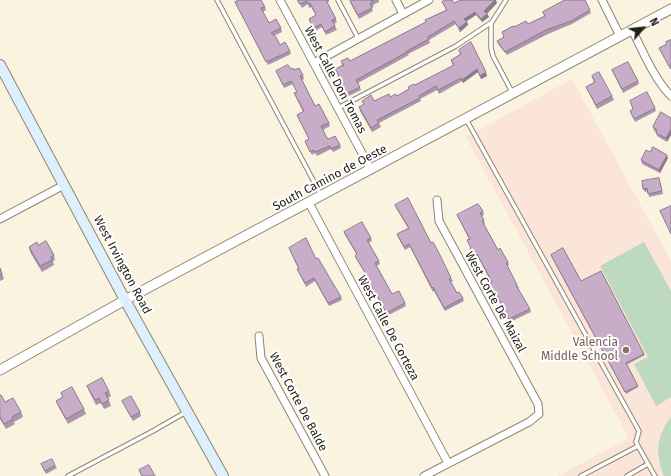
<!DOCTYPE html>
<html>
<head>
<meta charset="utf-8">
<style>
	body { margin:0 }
	#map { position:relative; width:671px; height:476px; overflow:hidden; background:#f9f3df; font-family:"Fira Sans",sans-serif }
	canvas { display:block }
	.north { position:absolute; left:623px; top:8px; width:40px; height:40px; -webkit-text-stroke:3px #fff; paint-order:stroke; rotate:62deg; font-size:11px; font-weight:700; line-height:16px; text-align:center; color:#201e17 }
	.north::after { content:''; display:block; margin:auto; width:14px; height:18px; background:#201e17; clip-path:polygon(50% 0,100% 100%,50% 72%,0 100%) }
</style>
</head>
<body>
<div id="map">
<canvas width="671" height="476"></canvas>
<div class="north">N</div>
</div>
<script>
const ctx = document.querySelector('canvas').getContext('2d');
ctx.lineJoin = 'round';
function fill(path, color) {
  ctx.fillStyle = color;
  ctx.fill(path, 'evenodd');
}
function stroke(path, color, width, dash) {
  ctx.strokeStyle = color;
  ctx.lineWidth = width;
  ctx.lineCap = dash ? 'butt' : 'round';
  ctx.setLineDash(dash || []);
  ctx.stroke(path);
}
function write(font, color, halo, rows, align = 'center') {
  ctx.font = font + ' "Fira Sans",sans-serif';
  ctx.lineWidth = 4;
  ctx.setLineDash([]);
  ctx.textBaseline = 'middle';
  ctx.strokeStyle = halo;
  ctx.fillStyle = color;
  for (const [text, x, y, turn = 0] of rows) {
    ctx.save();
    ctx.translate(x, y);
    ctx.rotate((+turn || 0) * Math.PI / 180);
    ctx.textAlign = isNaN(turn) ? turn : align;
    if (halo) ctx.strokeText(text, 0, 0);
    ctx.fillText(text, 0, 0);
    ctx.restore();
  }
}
fill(new Path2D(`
	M572,79L671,261V476H558L629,438L466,137Z`), '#fbe4d8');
fill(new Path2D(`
	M644,242L671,291V397L656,406L634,364L648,357L600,266Z
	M671,417V476H664C655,453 656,437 671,417Z`), '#bdd9c0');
const service = new Path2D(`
	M217,0L321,195
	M338,0L358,38
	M491,23V48L493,56L512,92
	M338,108L456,46L492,22L506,0
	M466,119L639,431L636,442L638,446L581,476
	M638,446L655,476
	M68,476L153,431L186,412
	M627,476L648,464`);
const minor = new Path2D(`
	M280,0L371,170
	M396,0L403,14
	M602,0L620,36
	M632,30C643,51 654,79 671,96
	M314,63L429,0
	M309,203L448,463
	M0,219L64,185
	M259,336L261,358L325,476
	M424,476L529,422L539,414L538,404L439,221L437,200`);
const tertiary = new Path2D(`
	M0,370L125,300L671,9`);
const secondary = new Path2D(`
	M0,65L125,300L223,476`);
stroke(service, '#8c8675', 5.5);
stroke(minor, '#8c8675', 9);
stroke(tertiary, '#8c8675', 11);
stroke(secondary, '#8c8675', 12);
stroke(service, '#fff', 3.5);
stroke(minor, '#fff', 7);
stroke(tertiary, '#fff', 9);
stroke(secondary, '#def0fd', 10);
fill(new Path2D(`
	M298,0H329V2H327L337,22L334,24L337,30L326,35L322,27L315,31L309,19L316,15L311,7L309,8L308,4L302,8Z
	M351,0H379V2L373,5L374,6L372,8L373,11L359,19L351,4L350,1Z
	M564,0H585L591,13L572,24L548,34L507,55L498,44L497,41L504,37L502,32L514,27L528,24L544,16L543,12L564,1Z
	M235,2L265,7L266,10L263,12L269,23L281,28L282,32L274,36L280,45L290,51L291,54L268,65Z
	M442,2L454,3H497L487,13L489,17L482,22L476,15L467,21L468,25L460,32L456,24L429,40L430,43L408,54L409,55L358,83L361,90L341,100L334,86L341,82L335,69L342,65L341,61H350L426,22L425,20L446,10Z
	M671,40V69H670L659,48L667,44L666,42Z
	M459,50L487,76L481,79L478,72L463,83L462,81L439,94L437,90L420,99L421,101L379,123L381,127L372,132L360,111L359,107L364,104L362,101H374L397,96L415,85L453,66L451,60L460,55Z
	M294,70L303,75L304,79L302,80L315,106L329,123L330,126L323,130L327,138L340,145L341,148L333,152L331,149L317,156L315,153L312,155L305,141L309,139L297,115L303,112L294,93L297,92L293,84L284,88L276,71Z
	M612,70L638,81L639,84L623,93Z
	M592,76L612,96L614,100L597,109L586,87L594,83Z
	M655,108L656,111L635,122L630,111Z
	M661,112L667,142L657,136L656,132L654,131L653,127Z
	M650,152L668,158L660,173L642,164L641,160Z
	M660,182L663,194L649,197L648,191L645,192L643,189Z
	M395,205L431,243L451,278L453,281L451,282L457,293L463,298L464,301L445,311L434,291L433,292L410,247L405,250L398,237L397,234L408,228L396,208Z
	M483,211L484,215L482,216L485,223L484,224L498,250L508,262L509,265L507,266L517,285L519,288L518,289L530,309L531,312L510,322L498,299L496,300L489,288L488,284L491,282L478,257L475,259L471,252L470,249L471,248L467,240L469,239L457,215Z
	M344,232L371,238L372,241L368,243L379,261L380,264L376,266L392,294L405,303L406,306L387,316L377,297H376L368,280L367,276L357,259L355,256L357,255L345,235Z
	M38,245L54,255L55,260L53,261L54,265L42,272L30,252L29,247Z
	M289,248L316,259L341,297L342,300L329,306L315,281L306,287L297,269H299Z
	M551,256L581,281L644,354L645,355L626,365L638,387L626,394Z
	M0,268L4,279L0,281Z
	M87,386L109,391L111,396L108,398L111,406L104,409L101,403L96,405L89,391Z
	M61,393L84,409L86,414L68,424L58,406L56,401L63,397Z
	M0,395L5,402L21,412L23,417L14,422L15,424L6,429L0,419Z
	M122,401L140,412L141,416L133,421Z
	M41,464L55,465L57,468L46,474Z`), '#ac95ad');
fill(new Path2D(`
	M495,0H496L497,3L486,15L484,11Z
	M475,12L476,15L465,22L464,19Z
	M487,14L489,17L482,22L481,19Z
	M467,22L468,25L460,32L459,28Z
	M477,69L478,72L463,83L462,80Z
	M486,72L487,76L481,79L480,76Z
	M671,129V135L667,142L666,138Z
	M667,155L668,158L660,173L659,170Z`), '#8c798d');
const building = new Path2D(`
	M240,0H261L265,7L261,8L269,23L276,19L281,28L271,33L276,37L280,45L285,42L290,51L266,62L235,2Z
	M298,0H326L336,19L332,20L335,26L325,32L321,24L313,28L309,19L316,15L310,3L308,4L307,1L300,4Z
	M351,0H374L371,1L372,3L370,4L372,8L358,15L350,1Z
	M445,0H452L454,3L461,0H495L484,11L487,14L481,19L475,12L464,19L467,22L459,28L454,21L428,37L429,39L407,51V52L356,80L360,87L340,97L334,86L342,81L335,69L344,65L341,61L348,58L350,61L426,22L425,20L447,10L442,2Z
	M565,0H585L590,10L571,21L546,30L505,52L497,41L504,37L502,32L513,26L514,27L526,21L528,24L545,16L543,12Z
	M671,40V65L669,66L659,48L667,44L666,42Z
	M471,42L486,72L480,76L477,69L462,80L461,78L438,90L436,86L419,96L420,98L377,120L379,123L371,128L359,107L364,104L362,101L371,95L374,101L389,94L390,97L396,94L397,96L409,89L408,87L414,84L415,85L454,65L451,60L461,54L459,50Z
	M628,62L638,81L622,89L612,70Z
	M288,65L291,69L293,68L294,70L299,68L303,75L300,76L315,106L319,104L329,123L321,126L327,138L329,139L335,136L340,145L331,149L330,146L315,152L314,150L310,152L305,141L309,139L297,115L304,111L294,93L297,92L291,81L283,85L276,71Z
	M599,72L612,96L596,105L586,87L595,82L592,76Z
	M647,92L655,108L634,119L630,111L633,109L630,101Z
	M661,112L671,118V129L666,138L656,133L657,130L653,127Z
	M653,147L667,155L659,170L641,160L646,150L650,152Z
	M659,178L662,191L648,194L647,188L643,189L642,181Z
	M408,198L431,243L433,242L441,257L451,278L449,279L457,293L459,292L463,298L444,308L433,287L432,288L409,244L404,247L397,234L409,228L395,205Z
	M478,204L483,211L480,213L484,220L482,221L498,250L500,248L508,262L506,263L517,285H516L530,309L509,319L497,295L495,296L488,284L492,282L477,254L473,255L470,249L471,248L467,240L470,239L457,215Z
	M671,206V234L660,211Z
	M362,222L371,238L367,240L379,261L375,263L392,294L399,291L405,303L386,313L376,293L375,294L366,276H367L355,256L357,254L344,232Z
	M306,238L316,259L318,258L341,297L328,303L314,278L305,283L297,269H299L289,248Z
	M46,241L54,255L51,257L52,260L40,266L29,247L37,242L38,245Z
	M563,248L581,281L601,271L644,354L626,363L638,386L625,392L551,255Z
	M0,268L2,274L0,275Z
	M102,378L109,391L105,393L109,400L102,404L99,398L95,400L87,386Z
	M72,387L84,409L66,419L56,401L63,397L61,393Z
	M0,395H1L5,402L13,398L21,412L12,417L13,419L4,424L0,417Z
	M131,396L140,412L131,417L122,401Z
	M52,459L55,465L45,471L41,464Z
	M149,465L155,476H142L139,470Z`);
fill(building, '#c8adc9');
stroke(building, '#8c798d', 1);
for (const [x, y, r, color] of [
	[626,350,4,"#8d6e63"]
]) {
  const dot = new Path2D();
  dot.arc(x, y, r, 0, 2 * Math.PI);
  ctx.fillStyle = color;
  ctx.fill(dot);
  stroke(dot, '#fff', 1.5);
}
write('12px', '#201e17', '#fff', [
	["West Calle Don Tomas",335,80,62],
	["South Camino de Oeste",330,178,-28],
	["West Irvington Road",122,265,62],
	["West Corte De Maizal",495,302,61],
	["West Calle De Corteza",388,328,62],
	["West Corte De Balde",298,402,62]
]);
write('12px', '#785e54', '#fff', [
	["Valencia",618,343],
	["Middle School",618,357]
], 'right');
</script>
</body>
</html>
